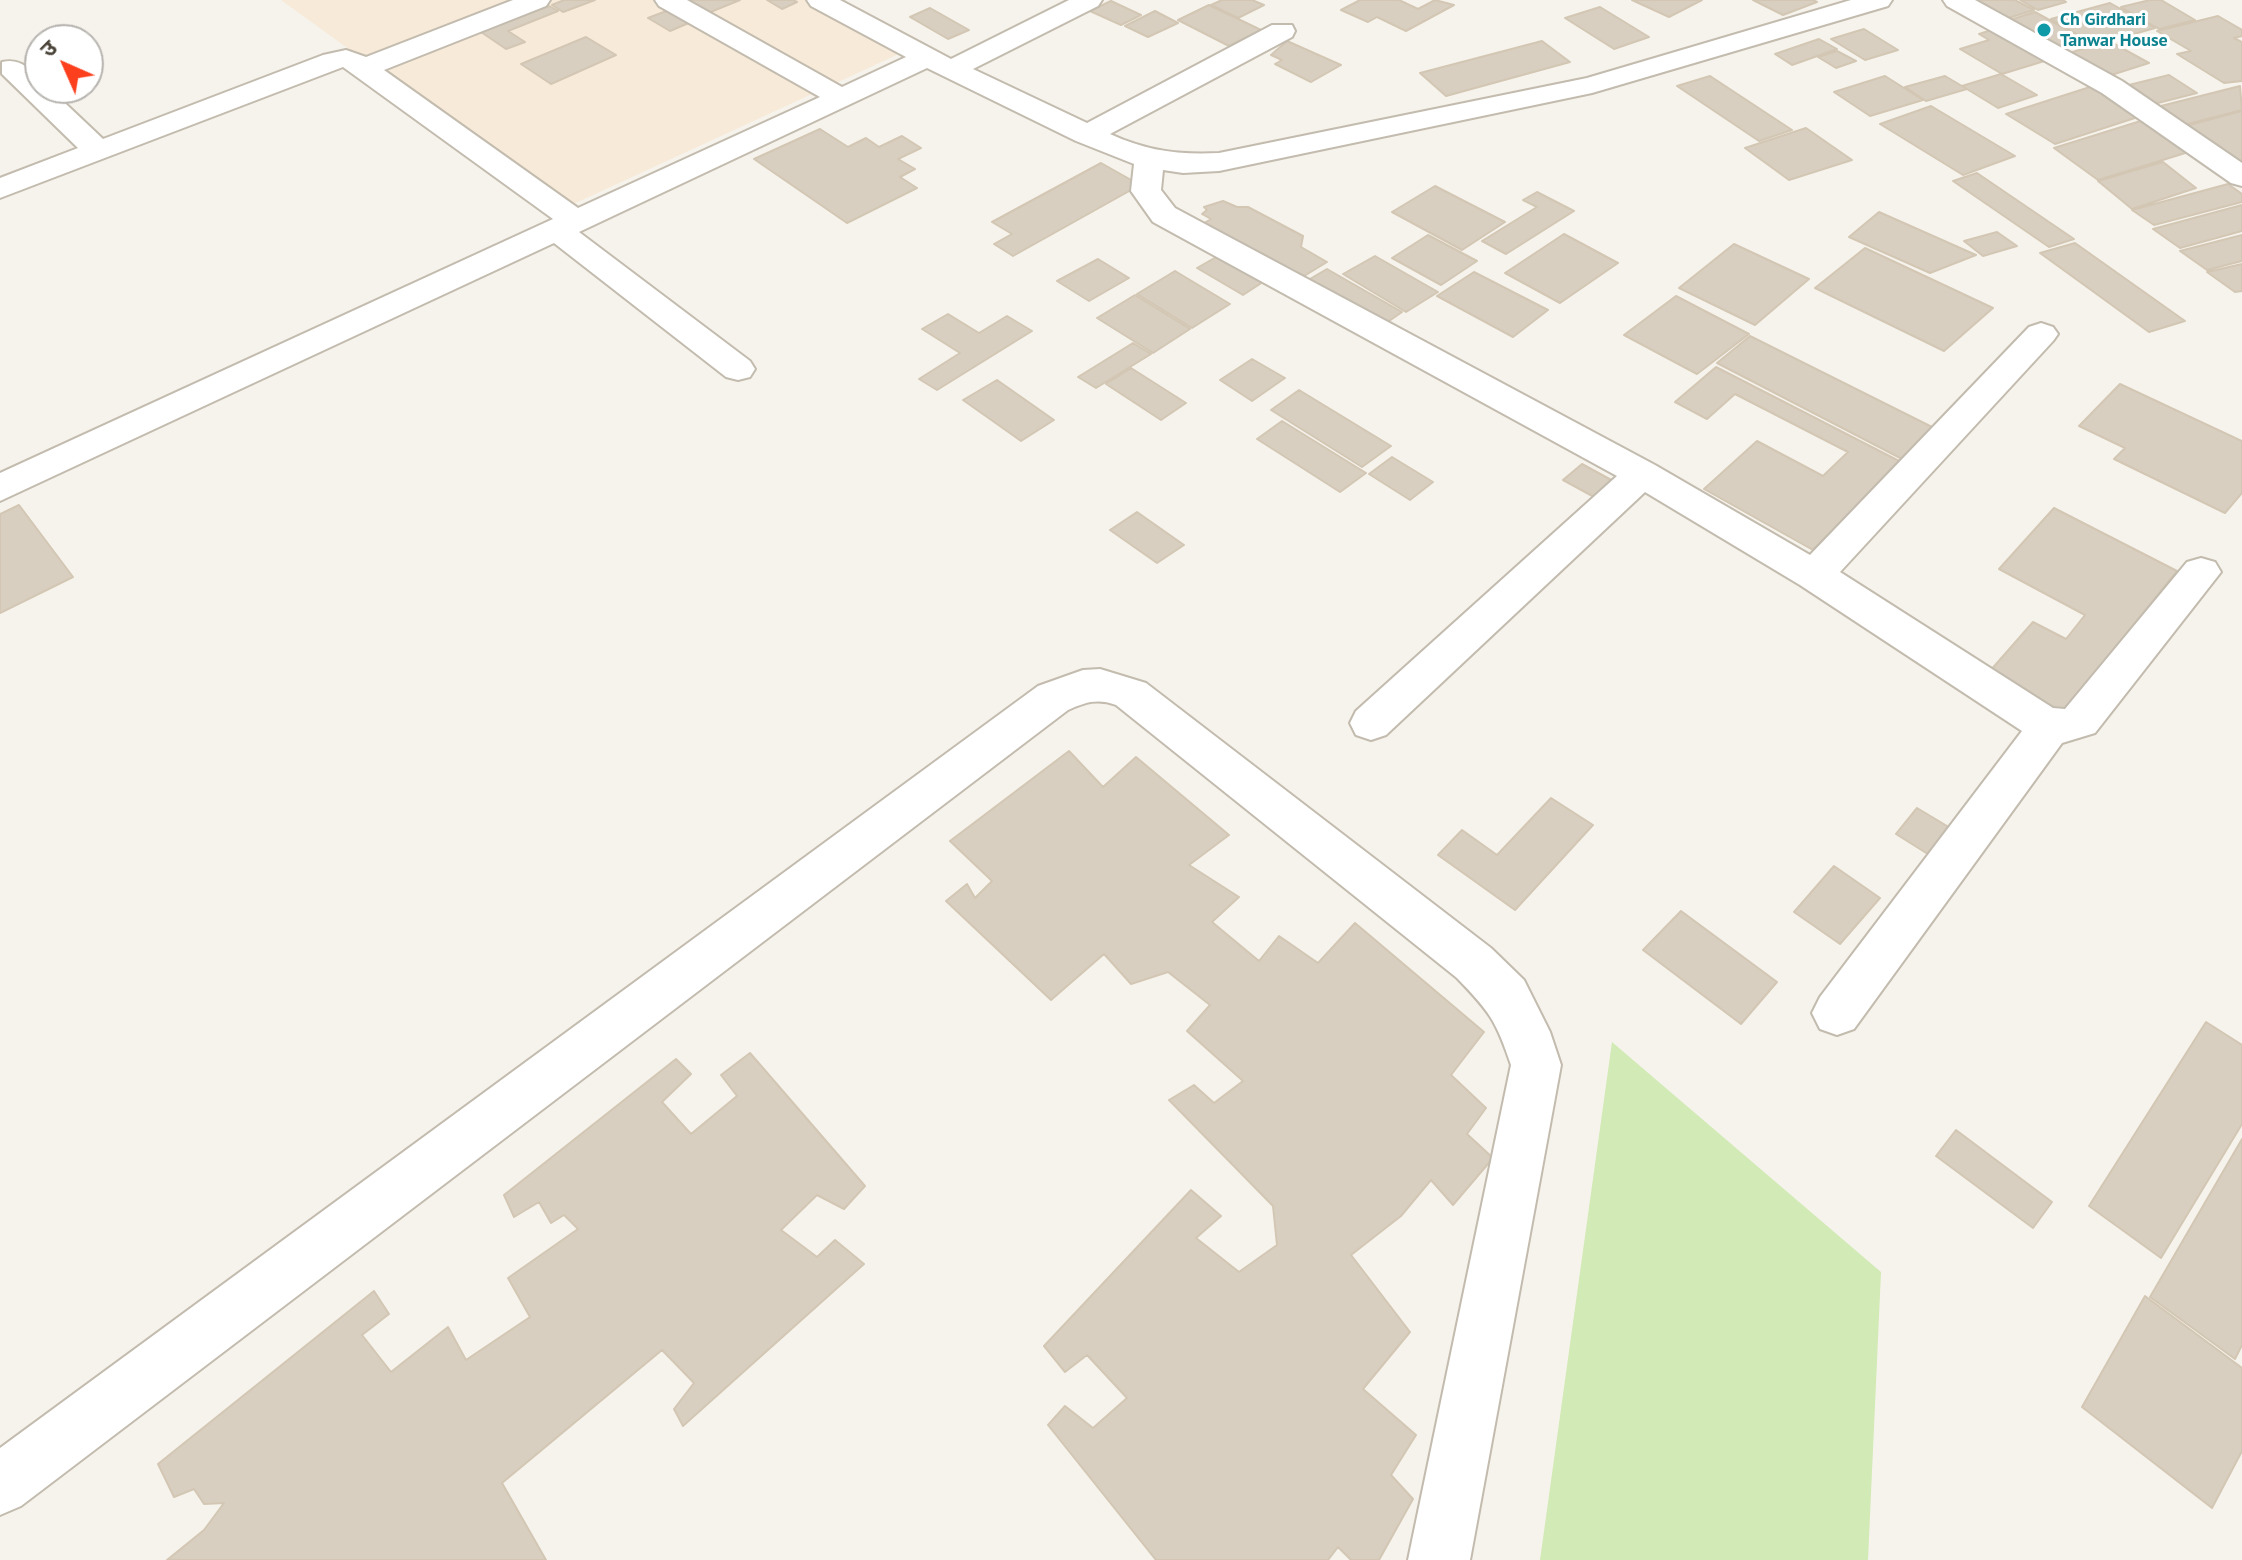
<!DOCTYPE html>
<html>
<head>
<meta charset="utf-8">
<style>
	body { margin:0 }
	#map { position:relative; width:2242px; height:1560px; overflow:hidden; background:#f6f3ec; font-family:"PT Sans","Noto Sans Devanagari",sans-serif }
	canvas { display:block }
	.north { position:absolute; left:24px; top:24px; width:80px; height:80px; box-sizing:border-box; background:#fff; border:2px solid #b7b4b0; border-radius:50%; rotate:315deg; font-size:22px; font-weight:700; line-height:32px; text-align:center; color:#4b4439 }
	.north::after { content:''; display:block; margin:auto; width:28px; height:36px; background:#fc3f1d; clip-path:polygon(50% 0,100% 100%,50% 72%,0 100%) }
</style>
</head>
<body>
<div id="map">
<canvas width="2242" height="1560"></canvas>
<div class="north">उ</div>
</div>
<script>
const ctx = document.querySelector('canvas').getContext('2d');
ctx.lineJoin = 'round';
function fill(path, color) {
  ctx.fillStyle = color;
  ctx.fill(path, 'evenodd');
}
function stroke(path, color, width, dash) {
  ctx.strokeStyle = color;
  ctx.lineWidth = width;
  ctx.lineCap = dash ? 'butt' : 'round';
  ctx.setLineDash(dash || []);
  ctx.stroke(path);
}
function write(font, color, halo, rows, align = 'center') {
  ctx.font = font + ' "PT Sans",sans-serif';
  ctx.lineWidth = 6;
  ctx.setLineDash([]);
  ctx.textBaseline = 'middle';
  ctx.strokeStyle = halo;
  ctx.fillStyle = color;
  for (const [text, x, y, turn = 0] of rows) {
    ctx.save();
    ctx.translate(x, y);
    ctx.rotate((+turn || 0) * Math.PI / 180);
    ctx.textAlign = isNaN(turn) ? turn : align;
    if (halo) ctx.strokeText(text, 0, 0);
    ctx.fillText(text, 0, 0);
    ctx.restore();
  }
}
fill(new Path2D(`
	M281,0H829L914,47L567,207Z`), '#f7ead8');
fill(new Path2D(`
	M1612,1042L1881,1272L1868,1560H1540Z`), '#d2eab5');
const building = new Path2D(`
	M564,0H595L563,12L552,5Z
	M678,0H740L703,15Z
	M767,0H793L797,2L782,9Z
	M1222,0H1252L1264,5L1238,18L1211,5Z
	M1360,0H1399L1418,9L1435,0L1454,5L1406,31L1377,17L1368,22L1341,10Z
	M1632,0H1702L1669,17Z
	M1753,0H1813L1817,2L1783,15Z
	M1966,0H2015L2034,10L2002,20Z
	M2020,0H2063L2066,2L2038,10Z
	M2150,0H2161L2195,20L2159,29L2121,7Z
	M1111,1L1141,15L1121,25L1090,11Z
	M2110,3L2155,28L2095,45L2051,19Z
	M1209,5L1261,30L1229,46L1178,20Z
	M549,6L558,11L508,31L525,42L506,49L481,32Z
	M1600,7L1649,37L1614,49L1565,18Z
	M930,8L969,30L948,39L910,17Z
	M669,10L691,22L670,31L648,18Z
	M1155,11L1178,23L1148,37L1125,26Z
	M2035,12L2082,38L2053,47L2007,21Z
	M2218,16L2242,30V36L2234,38L2242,42V81L2224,83L2177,54L2191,51L2157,31Z
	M1998,28L2051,59L2002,74L1960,49L1989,40L1979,34Z
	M1864,29L1898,50L1865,60L1831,39Z
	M586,37L616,55L551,84L521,64Z
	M1819,39L1837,49L1792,65L1775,54Z
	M1287,41L1341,65L1311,82L1275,64L1282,60L1271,55Z
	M1542,41L1570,62L1446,96L1420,73Z
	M2109,41L2149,63L2105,77L2066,54Z
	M1837,51L1856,61L1836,68L1818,57Z
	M2001,74L2037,95L1998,108L1962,86Z
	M2169,75L2197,93L2154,104L2125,86Z
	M1710,76L1792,130L1759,141L1677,86Z
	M1885,76L1923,100L1870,116L1834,92Z
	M1945,76L1967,89L1926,101L1905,87Z
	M2240,86L2242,110L2180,126L2153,108Z
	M2090,87L2141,116L2055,144L2006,114Z
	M1931,106L2015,156L1963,175L1880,124Z
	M2242,111V165L2182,127Z
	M2147,119L2195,150L2098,180L2054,148Z
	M1806,128L1852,160L1789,180L1745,148Z
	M820,129L848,147L866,138L879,147L902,136L921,148L898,159L915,169L900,177L917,188L847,223L754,159Z
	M2163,162L2196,188L2132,209L2098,181Z
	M1101,163L1140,185L1013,256L994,244L1012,234L992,222Z
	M1977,173L2074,239L2049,247L1953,181Z
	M2228,184L2242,194V202L2154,225L2132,210Z
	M1435,186L1505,222L1462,250L1392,212Z
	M1537,192L1574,211L1506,254L1482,241L1537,207L1523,200Z
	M1223,201L1237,207H1248L1303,236L1301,247L1327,262L1296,281L1199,226L1211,219L1202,214L1207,210L1204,207Z
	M2242,205V231L2180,248L2153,229Z
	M1879,212L1976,255L1930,273L1849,237Z
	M1997,232L2017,246L1983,256L1964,241Z
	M1564,234L1618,263L1560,303L1505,273Z
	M1428,235L1477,261L1441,285L1392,258Z
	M2242,235V261L2207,270L2180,251Z
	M2075,243L2185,321L2149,332L2040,253Z
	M1734,244L1809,279L1755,325L1679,288Z
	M1865,248L1993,308L1944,351L1815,288Z
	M1218,256L1263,282L1243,295L1197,268Z
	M1375,256L1438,292L1406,312L1343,274Z
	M1098,259L1129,278L1089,301L1057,281Z
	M2242,264V291L2235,292L2207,272Z
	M1327,269L1402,312L1379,328L1303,283Z
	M1175,271L1230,304L1192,328L1137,294Z
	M1474,272L1548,310L1513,337L1437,296Z
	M1135,295L1190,329L1153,353L1097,318Z
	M1676,296L1749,334L1697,374L1624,335Z
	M948,314L979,333L1007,316L1032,331L937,390L919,379L960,353L922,329Z
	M1750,336L1938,430L1906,461L1717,363Z
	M1133,343L1151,354L1096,388L1078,377Z
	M1252,359L1285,378L1252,401L1220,380Z
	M1716,367L1901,462L1813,550L1704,489L1757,441L1823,476L1848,452L1735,394L1707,419L1675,402Z
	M1131,368L1186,403L1161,420L1106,384Z
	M997,380L1054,420L1021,441L963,400Z
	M2120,384L2242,441V493L2225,513L2114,459L2125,448L2079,426Z
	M1299,390L1391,446L1362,467L1271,410Z
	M1282,421L1366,473L1340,492L1257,439Z
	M1392,457L1433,482L1410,500L1369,474Z
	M1582,464L1615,482L1596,498L1563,480Z
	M19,505L73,577L0,613V514Z
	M2054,508L2177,571L2063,713L1990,671L2033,622L2066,639L2085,615L1999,569Z
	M1137,512L1184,545L1157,563L1110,530Z
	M1069,751L1103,787L1136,757L1229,835L1189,865L1239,897L1212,922L1259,961L1279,936L1318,963L1355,923L1484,1032L1451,1075L1486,1108L1467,1134L1493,1158L1453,1205L1431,1180L1401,1216L1351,1255L1410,1332L1363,1389L1416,1435L1391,1475L1413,1499L1379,1560H1351L1338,1547L1328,1560H1156L1048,1425L1065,1406L1093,1428L1127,1398L1087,1355L1065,1372L1044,1346L1191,1190L1221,1216L1196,1238L1239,1272L1277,1245L1273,1206L1169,1100L1194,1085L1214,1103L1243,1081L1187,1031L1210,1005L1168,972L1131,984L1104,954L1051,1000L946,901L967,884L975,898L992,881L950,841Z
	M1551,798L1593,825L1515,910L1438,855L1462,830L1497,855Z
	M1917,808L1952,829L1931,856L1896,834Z
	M1834,866L1880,898L1840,944L1794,912Z
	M1681,911L1777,982L1741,1024L1643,950Z
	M2206,1022L2242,1045V1124L2161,1258L2089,1206Z
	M750,1053L865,1186L844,1209L817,1195L781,1230L817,1257L835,1240L864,1264L683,1426L674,1409L694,1383L662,1350L502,1483L546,1560H167L204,1530L224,1503L204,1504L194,1489L174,1497L158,1464L374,1291L389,1314L362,1335L391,1372L448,1327L466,1360L530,1317L508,1278L578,1229L564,1215L551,1223L539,1202L514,1217L504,1195L676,1059L691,1074L662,1102L691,1134L737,1096L721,1075Z
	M1956,1130L2052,1202L2033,1228L1936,1156Z
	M2242,1139V1345L2235,1359L2150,1297Z
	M2145,1296L2242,1368V1451L2212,1508L2082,1407Z`);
fill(building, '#d8cfc1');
stroke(building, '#d3c7b4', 2);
const minor = new Path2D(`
	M513,0H550L546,6L384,70L578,208L820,97L659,6L655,0H687L842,87L906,57L811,6L807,0H840L951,59L1069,0H1102L1098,6L973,69L1087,123L1272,25H1292L1295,31L1292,37L1110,134C1147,151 1179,155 1219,153L1587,78L1851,0H1892L1888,6L1592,93L1219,171L1183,173L1163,170L1161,190L1175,208L1655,465L1810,555L2029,327L2041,323L2053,327L2058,334L2053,341L1840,572L2053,708L2065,709L2187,562L2201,558L2215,562L2221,572L2095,733L2062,743L1854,1029L1837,1035L1820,1029L1812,1013L1820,997L2022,731L1800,585L1645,492L1386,735L1371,740L1356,735L1350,723L1356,711L1617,476L1153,222L1131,191L1134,164L1076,141L927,68L579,232L750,361L755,369L750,377L738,380L726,377L554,243L0,501V473L553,219L343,67L0,198V178L78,148L2,74V62C20,58 28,68 40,79V88H49L103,139L323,55L346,50L366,57Z
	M1943,0H1975L2122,81L2242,163V186L2231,183L2102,93L1947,6Z
	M1100,669L1146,683L1491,948L1524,980L1550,1032L1561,1065L1470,1560H1408L1511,1065C1496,1020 1489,1011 1457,978L1116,705C1098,698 1085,702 1068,710L21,1506L0,1515V1448L1038,686L1083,670Z`);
stroke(minor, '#c2bbae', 4);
fill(minor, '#fff');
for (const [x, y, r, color] of [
	[2044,30,8,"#0f9aa8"]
]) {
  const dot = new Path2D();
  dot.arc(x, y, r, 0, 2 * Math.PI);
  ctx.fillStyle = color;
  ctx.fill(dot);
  stroke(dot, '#fff', 3);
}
write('bold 18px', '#0d838f', '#fff', [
	["Ch Girdhari",2060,20],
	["Tanwar House",2060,41]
], 'left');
</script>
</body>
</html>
